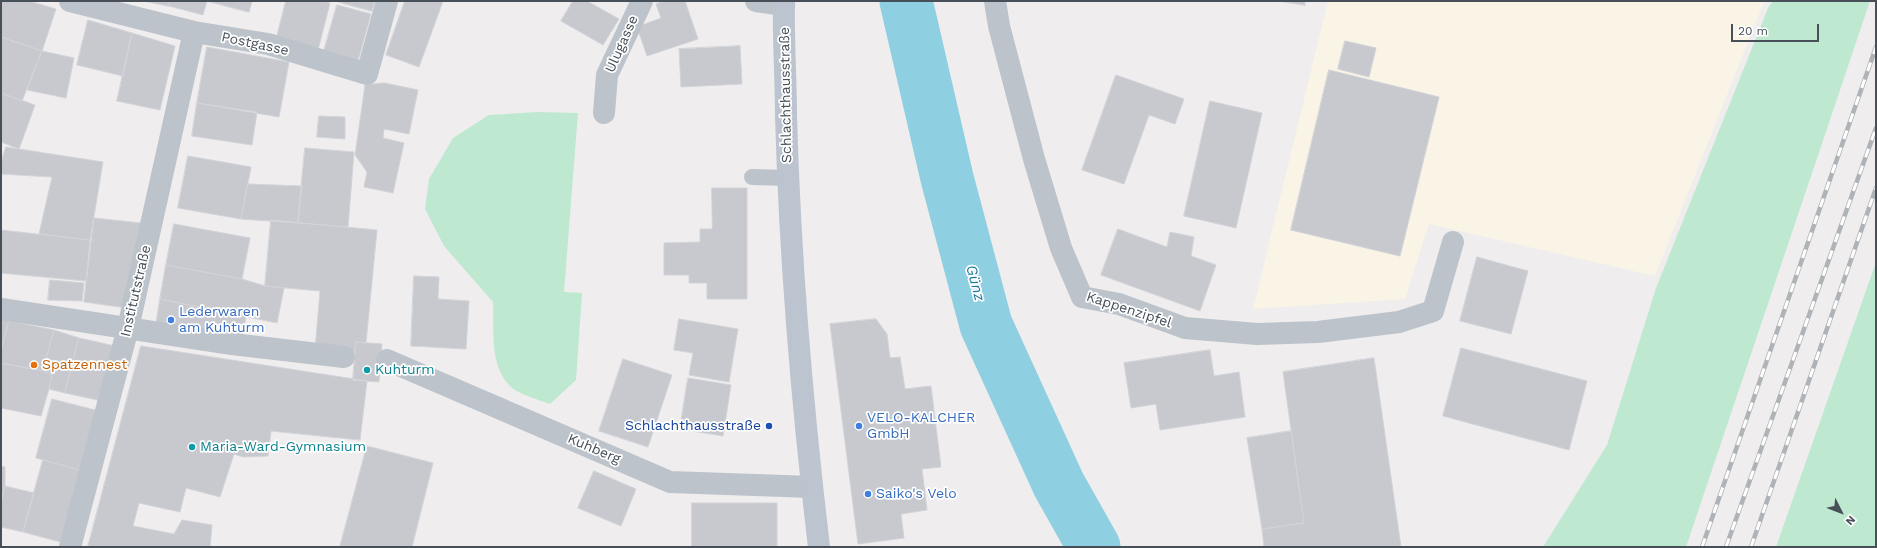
<!DOCTYPE html>
<html>
<head>
<meta charset="utf-8">
<style>
	body { margin:0 }
	#map { position:relative; width:1877px; height:548px; overflow:hidden; background:#efeded; font-family:"Work Sans",sans-serif }
	canvas { display:block }
	.frame { position:absolute; inset:0; border:2px solid #474f58; pointer-events:none }
	.north { position:absolute; left:1821px; top:492px; width:40px; height:40px; -webkit-text-stroke:3px #fff; paint-order:stroke; rotate:132deg; font-size:11px; font-weight:700; line-height:16px; text-align:center; color:#474f58 }
	.north::after { content:''; display:block; margin:auto; width:14px; height:18px; background:#474f58; clip-path:polygon(50% 0,100% 100%,50% 72%,0 100%) }
	.scale { position:absolute; left:1731px; top:24px; width:88px; height:18px; box-sizing:border-box; border:2px solid #474f58; border-top:0; padding-left:5px; font-size:12px; line-height:14px; white-space:nowrap; color:#474f58; -webkit-text-stroke:3px #fff; paint-order:stroke }
</style>
</head>
<body>
<div id="map">
<canvas width="1877" height="548"></canvas>
<div class="frame"></div>
<div class="north">N</div>
<div class="scale">20 m</div>
</div>
<script>
const ctx = document.querySelector('canvas').getContext('2d');
ctx.lineJoin = 'round';
function fill(path, color) {
  ctx.fillStyle = color;
  ctx.fill(path, 'evenodd');
}
function stroke(path, color, width, dash) {
  ctx.strokeStyle = color;
  ctx.lineWidth = width;
  ctx.lineCap = dash ? 'butt' : 'round';
  ctx.setLineDash(dash || []);
  ctx.stroke(path);
}
function write(font, color, halo, rows, align = 'center') {
  ctx.font = font + ' "Work Sans",sans-serif';
  ctx.lineWidth = 3.5;
  ctx.setLineDash([]);
  ctx.textBaseline = 'middle';
  ctx.strokeStyle = halo;
  ctx.fillStyle = color;
  for (const [text, x, y, turn = 0] of rows) {
    ctx.save();
    ctx.translate(x, y);
    ctx.rotate((+turn || 0) * Math.PI / 180);
    ctx.textAlign = isNaN(turn) ? turn : align;
    if (halo) ctx.strokeText(text, 0, 0);
    ctx.fillText(text, 0, 0);
    ctx.restore();
  }
}
fill(new Path2D(`
	M1328,1H1761L1764,2L1655,276L1429,224L1405,299L1253,309Z`), '#f9f4e6');
fill(new Path2D(`
	M1773,1H1870L1686,547H1543L1607,445L1656,288L1768,8Z
	M537,112L578,113L564,292L582,293L576,380L550,404C540,400 518,394 511,387C489,366 494,330 493,302L444,246L425,209L429,179L453,138L489,115Z
	M1876,262V547H1776Z`), '#bee9d0');
stroke(new Path2D(`
	M906,1L947,178L986,325L1059,485L1094,547`), '#8fcfe2', 53);
const building = new Path2D(`
	M1,1H29L56,9L42,51L1,37Z
	M144,1H170L169,6Z
	M170,1H207L203,15L169,6Z
	M207,1H252L249,12Z
	M286,1H323L330,3L318,50L276,40Z
	M335,1H375L372,11Z
	M405,1H443L419,67L386,55Z
	M573,1H587L619,19L603,45L561,21Z
	M665,1H685L698,39L647,56L637,27L661,18L656,4Z
	M1279,1H1305V5Z
	M337,5L371,14L358,61L324,51Z
	M88,20L132,33L123,76L77,65Z
	M132,33L175,46L160,110L117,101Z
	M1,37L42,51L22,101L1,93Z
	M1345,41L1376,48L1369,77L1338,69Z
	M740,46L742,84L681,87L679,49Z
	M207,47L289,62L279,117L197,103Z
	M42,51L74,58L66,98L27,90Z
	M1329,70L1439,97L1400,256L1291,230Z
	M1116,75L1184,99L1175,124L1149,115L1124,184L1082,170Z
	M385,83L418,90L409,134L384,129L383,138L404,143L393,193L364,187L367,172L355,155L365,85Z
	M1,93L35,105L19,149L1,142Z
	M1210,101L1262,113L1236,228L1184,216Z
	M197,103L257,112L252,145L192,136Z
	M319,116L345,117V139L317,137Z
	M6,147L103,162L90,240L39,234L52,177L1,174V162Z
	M305,148L354,152L348,227L298,223Z
	M188,156L251,167L241,219L178,208Z
	M248,184L302,186L298,223L241,219Z
	M712,188H747V299H707V283H689V275H664V243L700,242V229H712Z
	M94,218L141,223L127,308L84,302Z
	M271,220L377,230L366,343L356,342L355,353L315,350L320,291L265,286Z
	M174,224L250,238L242,279L166,265Z
	M1118,229L1167,247L1170,232L1194,237L1191,256L1216,265L1200,311L1101,275Z
	M1,230L90,240L86,281L1,273Z
	M1477,257L1528,271L1511,334L1460,321Z
	M166,265L242,279L265,286L284,288L277,323L160,299Z
	M414,276L439,277L438,299L469,301L466,349L411,346Z
	M50,280L84,283L82,301L48,300Z
	M160,299L246,317L242,339L156,325Z
	M1,319L9,321L1,351Z
	M679,319L738,329L729,382L689,375L693,353L674,350Z
	M876,319L887,334L890,358L900,357L905,389L931,386L941,467L922,469L927,510L901,514L904,538L858,544L830,324Z
	M9,321L54,330L43,371L1,363V351Z
	M54,330L79,338L65,393L49,389L52,375L43,371Z
	M79,338L115,346L102,401L65,393Z
	M356,342L382,344L379,382L353,380Z
	M141,346L367,381L360,440L271,431L268,456L243,457L234,454L220,497L186,488L180,512L139,503L133,526L174,534L182,520L212,525L210,547H88Z
	M1461,348L1587,381L1569,450L1443,416Z
	M1210,350L1214,376L1239,372L1245,417L1160,430L1156,404L1131,408L1124,363Z
	M1374,358L1401,547H1264L1262,529L1304,523L1283,372Z
	M623,359L672,375L648,447L599,431Z
	M1,363L43,371L52,375L49,389L41,416L1,408Z
	M688,378L731,385L723,436L680,429Z
	M52,399L99,411L83,471L36,458Z
	M1291,431L1304,523L1262,529L1247,438Z
	M367,446L433,463L412,547H340Z
	M43,460L83,471L64,543L23,532Z
	M1,466L5,467V486L1,503Z
	M594,471L636,489L621,526L578,508Z
	M5,486L34,493L23,532L1,527V503Z
	M692,503H777V547H692Z`);
fill(building, '#c7c9cf');
stroke(building, '#d1d3d8', 1);
stroke(new Path2D(`
	M752,177L788,178`), '#bcc3ca', 16);
stroke(new Path2D(`
	M70,1L194,32L268,44L367,74L387,1
	M756,1L784,5
	M995,1L999,26L1034,159L1061,248L1082,297L1119,304L1185,328L1257,334L1318,332L1399,322L1433,311L1453,242
	M604,113L607,75L642,1
	M1,309L232,344L344,357
	M387,360L670,482L812,487
	M70,547L128,328L194,32`), '#bcc3ca', 22);
stroke(new Path2D(`
	M784,1C783,39 786,78 786,116C790,260 802,404 819,547`), '#bcc4cf', 22);
const rail = new Path2D(`
	M1702,547L1876,47
	M1726,547L1876,128
	M1751,547L1876,188`);
stroke(rail, '#afb2b6', 4.5);
stroke(rail, '#fff', 3, [9]);
for (const [x, y, r, color] of [
	[171,320,4,"#3f7fe0"],
	[34,365,4,"#e8710a"],
	[367,370,4,"#0f9aa8"],
	[769,426,4,"#1a4fb4"],
	[859,426,4,"#3f7fe0"],
	[192,447,4,"#0f9aa8"],
	[868,494,4,"#3f7fe0"]
]) {
  const dot = new Path2D();
  dot.arc(x, y, r, 0, 2 * Math.PI);
  ctx.fillStyle = color;
  ctx.fill(dot);
  stroke(dot, '#fff', 1.5);
}
write('14px', '#474f58', '#fff', [
	["Postgasse",255,44,12],
	["Ulugasse",622,44,-66],
	["Schlachthausstraße",786,95,-91],
	["Institutstraße",136,291,-77],
	["Kappenzipfel",1129,310,18],
	["Kuhberg",594,449,23]
]);
write('14px', '#366cbe', '#fff', [
	["Lederwaren",179,312],
	["am Kuhturm",179,328],
	["VELO-KALCHER",867,418],
	["GmbH",867,434],
	["Saiko's Velo",876,494]
], 'left');
write('14px', '#c56008', '#fff', [
	["Spatzennest",42,365]
], 'left');
write('14px', '#0d838f', '#fff', [
	["Kuhturm",375,370],
	["Maria-Ward-Gymnasium",200,447]
], 'left');
write('14px', '#164399', '#fff', [
	["Schlachthausstraße",761,426]
], 'right');
write('italic 15px', '#1a7a98', '#fff', [
	["Günz",975,283,75]
]);
</script>
</body>
</html>
